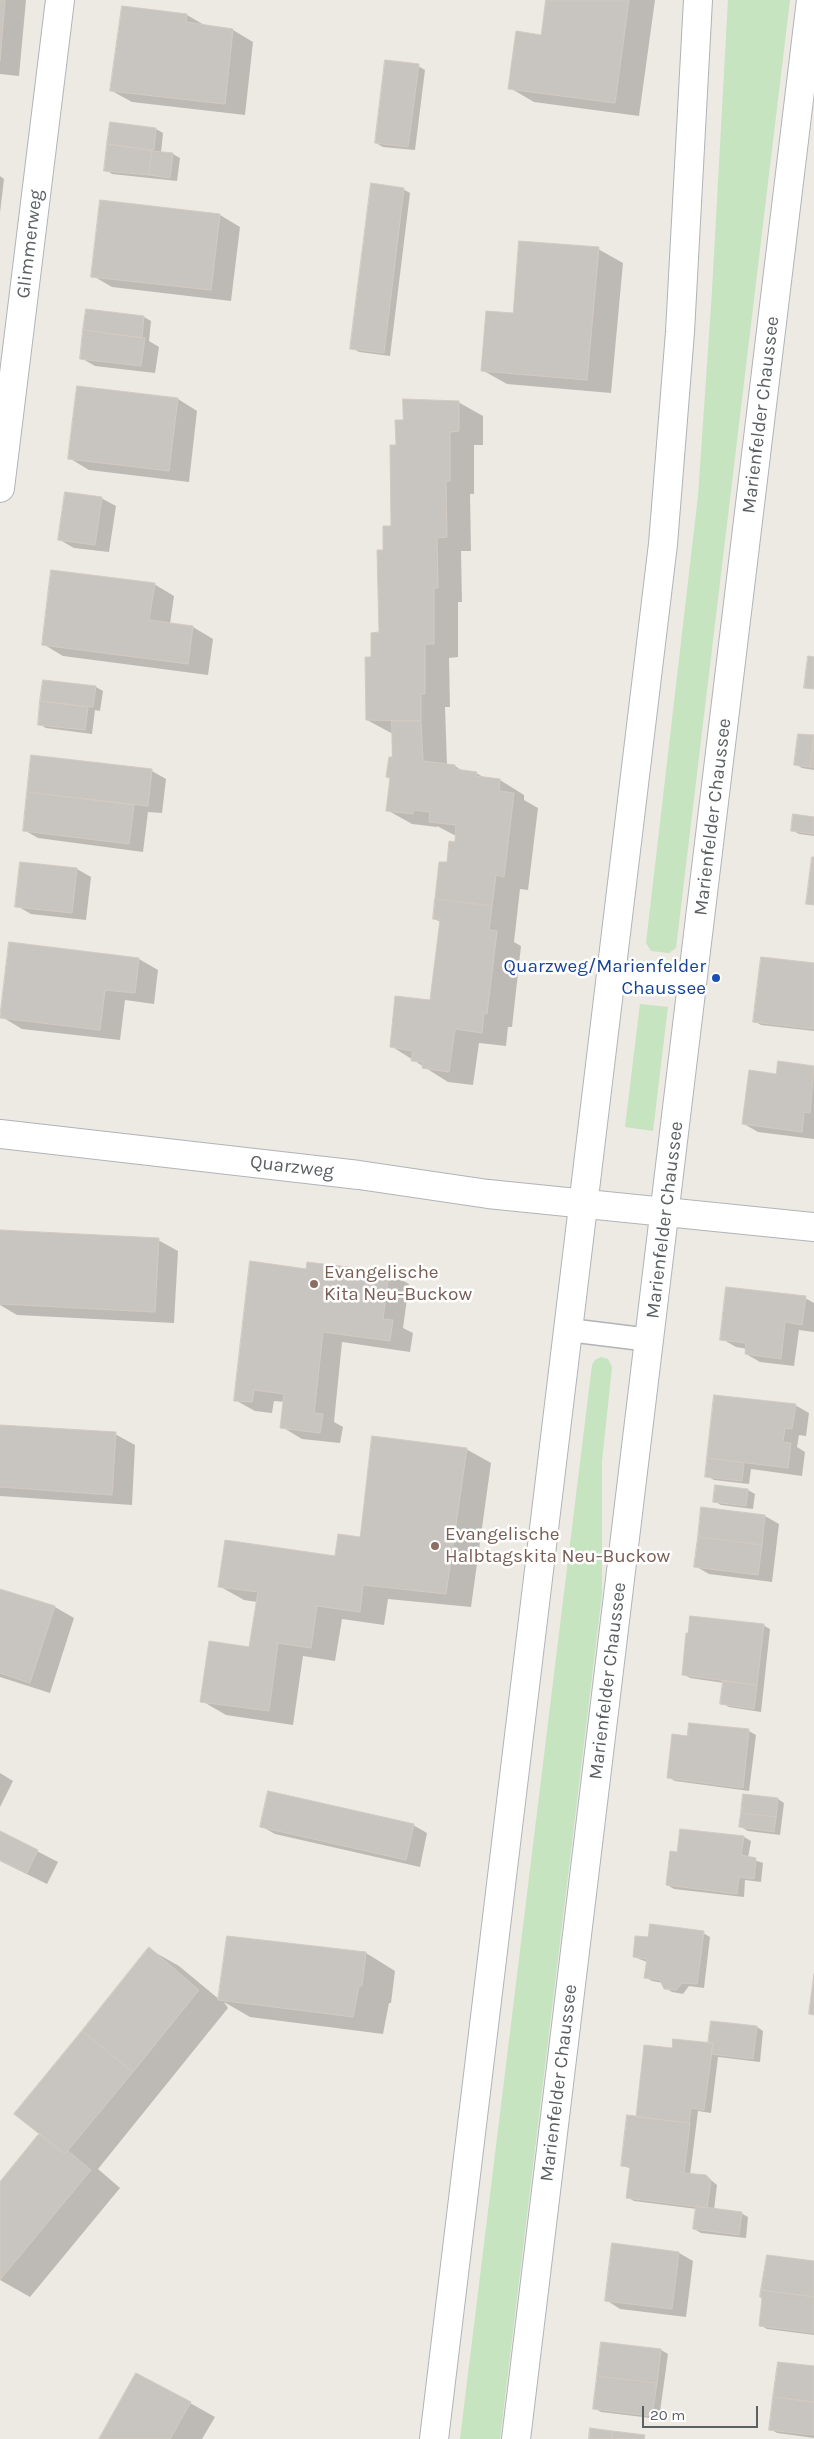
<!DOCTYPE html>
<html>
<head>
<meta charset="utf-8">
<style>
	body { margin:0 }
	#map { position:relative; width:814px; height:2439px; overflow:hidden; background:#ede9e3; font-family:Karla,sans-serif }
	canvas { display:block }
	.scale { position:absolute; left:642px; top:2406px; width:116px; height:22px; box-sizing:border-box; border:2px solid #5b6063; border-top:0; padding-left:6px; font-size:15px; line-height:18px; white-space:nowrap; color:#5b6063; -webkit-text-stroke:4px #fff; paint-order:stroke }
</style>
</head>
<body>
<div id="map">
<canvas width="814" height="2439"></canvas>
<div class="scale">20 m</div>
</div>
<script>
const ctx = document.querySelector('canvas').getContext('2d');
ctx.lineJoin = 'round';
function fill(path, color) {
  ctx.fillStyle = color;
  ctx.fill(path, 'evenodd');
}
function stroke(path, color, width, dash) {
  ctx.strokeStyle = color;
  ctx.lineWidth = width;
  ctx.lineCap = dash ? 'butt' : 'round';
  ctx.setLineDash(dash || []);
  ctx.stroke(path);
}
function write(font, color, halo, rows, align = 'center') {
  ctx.font = font + ' Karla,sans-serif';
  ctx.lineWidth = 5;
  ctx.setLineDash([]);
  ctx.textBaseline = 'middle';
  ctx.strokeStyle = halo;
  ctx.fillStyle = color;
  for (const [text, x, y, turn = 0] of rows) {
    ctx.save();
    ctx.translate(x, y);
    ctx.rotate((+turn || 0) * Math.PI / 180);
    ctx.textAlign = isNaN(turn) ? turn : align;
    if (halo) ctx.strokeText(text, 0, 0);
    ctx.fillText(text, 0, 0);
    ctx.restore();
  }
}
fill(new Path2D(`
	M728,0H790L676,948L669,953L651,951L646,943L698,496L712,291Z
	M640,1004L668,1007L653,1131L625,1127Z
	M601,1357L608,1359L612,1367L602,1461V1594L500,2439H460L592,1365L595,1360Z`), '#c5e4bf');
fill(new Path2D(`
	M0,0H26L19,76L0,74Z
	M547,0H655L639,116L534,102L510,88L542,36Z
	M123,7L187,15L206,26L233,30L253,42L245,115L132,102L112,91Z
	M418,66L425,70L415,150L383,147L376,143Z
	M111,124L156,129L163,133L161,153L173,154L180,158L177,181L112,174L106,170Z
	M0,176L4,179L0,213Z
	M403,189L410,193L390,356L359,352L352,348Z
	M220,215L240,227L231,301L112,287L93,276Z
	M598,249L623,263L611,393L507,384L482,370L514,315Z
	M87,310L144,317L151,321L149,341L159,347L155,373L95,366L81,358Z
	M178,399L197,411L189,482L89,470L69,458Z
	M458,402L483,416V445H474V494H470L471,551H461L462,602H458V657L449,658L450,707H445L447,765L455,766L463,771L476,773L487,779L500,780L524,795V800L538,808L528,890L520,889L514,942L521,946L512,1027H508L506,1046L479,1043L473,1085L448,1082L391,1046L431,1001L441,922L434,919L456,836L437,826V827L412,824L387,810L391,779L387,777L394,759L393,734L367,720L372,658L380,634L385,552L393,527L397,446L405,421Z
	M101,498L116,506L109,552L74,548L60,540Z
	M154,584L174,596L170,624L193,627L213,639L208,675L63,656L43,644Z
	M44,681L96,687L103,691L100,711L95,710L92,734L46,728L39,724Z
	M814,737V770L802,768L795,764Z
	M32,757L152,771L166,779L162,813L148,812L143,852L38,838L24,830Z
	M814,818V836L799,834L792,830Z
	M21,863L77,869L91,877L86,920L31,914L17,906Z
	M139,959L158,970L154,1004L125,1000L120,1040L22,1029L2,1017Z
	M814,964V1031L761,1025L754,1021Z
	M779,1063L814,1067V1139L758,1132L744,1124L778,1075Z
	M0,1231L158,1240L178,1251L174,1323L17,1315L0,1305Z
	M307,1270L389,1273L409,1284L403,1328L413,1333L410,1352L342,1342L334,1422L343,1427L340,1443L302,1439L282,1427L284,1402L274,1401L272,1413L255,1411L235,1400Z
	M805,1298L814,1303V1332L799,1330L794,1366L760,1362L746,1354L747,1349L736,1347L722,1339Z
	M795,1405L809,1413L806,1436L799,1435L797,1447L805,1452L802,1476L751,1469L749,1484L714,1480L707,1476L713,1459L709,1457Z
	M0,1426L115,1434L135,1445L132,1505L0,1496Z
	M466,1449L491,1463L471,1607L388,1599L384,1625L342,1619L335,1661L303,1656L293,1725L226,1715L202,1701L250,1648L257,1602L244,1600L219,1586L336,1557L361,1539Z
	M748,1490L755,1494L753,1509L721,1505L714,1501Z
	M765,1516L779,1524L772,1582L709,1574L695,1566Z
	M0,1590L55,1607L74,1618L50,1693L0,1677Z
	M763,1625L770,1629L761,1712L729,1707L722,1703L724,1683L690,1678L683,1674Z
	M690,1725L749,1731L756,1735L749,1791L675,1781L668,1777L688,1737Z
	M0,1773L13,1781L0,1807Z
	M778,1799L784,1803L780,1835L748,1831L741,1827Z
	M413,1825L427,1833L420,1867L275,1834L261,1826Z
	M0,1832L58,1862L47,1884L0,1861Z
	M744,1837L751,1841L748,1858L763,1863L761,1882L745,1880L744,1897L674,1889L667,1885L678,1853Z
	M703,1933L710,1937L704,1988L689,1986L683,1994L672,1992L665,1988L663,1983L652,1981L645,1977L647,1962L634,1957L649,1939Z
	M228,1938L366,1953L395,1971L391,2003H389L383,2034L250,2017L224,2002L228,2008L98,2169L120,2188L30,2297L0,2280V2184L41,2134L149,1949L179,1966L220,2000Z
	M757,2027L763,2031L760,2062L718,2057L711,2113L698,2111L690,2175L706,2176L717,2185L714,2210L741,2213L748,2217L746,2238L701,2233L694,2229L697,2209L634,2201L627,2197L631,2169L622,2165L637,2118L673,2049L709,2044Z
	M679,2253L693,2261L686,2317L620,2309L606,2300Z
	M814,2263V2335L767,2329L760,2325Z
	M661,2350L668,2354L659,2419L601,2412L594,2408Z
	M814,2368V2438L777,2433L770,2429Z
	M190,2403L215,2417L202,2439H101Z`), '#0003');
const building = new Path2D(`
	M0,0H5L0,61Z
	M546,0H629L615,103L508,89L516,31L541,35Z
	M122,6L187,14L186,22L233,29L225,104L110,91Z
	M385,60L419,64L408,147L375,143Z
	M110,122L156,128L154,150L107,144Z
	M107,144L152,151L149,175L104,171Z
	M152,151L173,153L170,178L149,175Z
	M371,183L404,188L384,353L350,349Z
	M100,200L220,214L211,290L91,277Z
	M519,241L599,247L587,380L481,371L486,311L513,313Z
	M86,309L144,316L142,338L83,330Z
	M83,330L145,338L141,366L80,359Z
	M77,386L178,398L169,471L68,459Z
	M403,399L459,401V431L450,432V481H446L447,537L437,538L438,588H434V644H425V694H421V721L366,720L365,657H371V633L379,632L377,550H383V526H391L390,445H396L395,420H403Z
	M65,492L102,497L95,545L58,540Z
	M51,570L155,583L149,620L193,626L188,664L42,645Z
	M808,656L814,657V689L804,688Z
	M43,680L96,686L93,707L40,701Z
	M40,701L88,707L85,730L38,725Z
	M392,721H421L423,761L455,765V769L477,772L476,776L500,779L499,791L514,793L504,877L496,875L492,906L435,899L439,862H447L449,841L455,842L456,825L429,822L430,812L413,810V814L386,811L390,778L386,777L389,757H392Z
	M798,734L814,735L810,767L794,765Z
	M814,735V768L810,767Z
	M31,755L152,769L148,806L27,792Z
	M27,792L134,805L129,844L23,831Z
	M793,814L814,817V834L791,831Z
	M812,857H814V905L806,904Z
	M20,862L77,868L72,913L15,907Z
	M435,899L492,906L489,930L497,931L487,1014L484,1013L482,1033L455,1029L449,1072L422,1068L423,1062L411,1061L413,1051L390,1047L395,996L430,1000L440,920L433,919Z
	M9,942L139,958L135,993L105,990L100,1030L0,1018Z
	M761,957L814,963V1029L753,1022Z
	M778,1061L814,1066L810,1113L804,1112L802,1132L742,1124L749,1070L776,1074Z
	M0,1230L159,1238L155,1312L0,1304Z
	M250,1261L306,1269L307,1262L389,1272L383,1319L393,1320L390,1341L323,1332L314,1413L323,1414L320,1433L280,1428L284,1394L254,1390L252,1402L234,1401Z
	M726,1287L806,1296L802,1325L785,1322L781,1359L745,1354L746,1343L720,1340Z
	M714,1395L796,1404L792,1429L785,1428L783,1442L791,1443L788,1468L707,1458Z
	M0,1425L116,1432L112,1495L0,1487Z
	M372,1436L467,1448L446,1594L363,1585L360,1612L317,1606L311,1648L278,1643L269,1711L200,1702L209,1641L249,1647L258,1592L218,1587L225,1540L335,1556L338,1534L360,1537Z
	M707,1458L744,1463L742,1481L705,1477Z
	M715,1485L748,1489L746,1506L713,1502Z
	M701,1507L765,1515L762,1545L698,1537Z
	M698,1537L762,1545L758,1575L694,1567Z
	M0,1589L55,1606L30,1683L0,1673Z
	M690,1616L764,1624L757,1685L682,1675L686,1633H688Z
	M723,1681L757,1685L754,1709L720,1704Z
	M689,1723L749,1729L743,1788L667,1778L672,1734L687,1736Z
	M268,1791L414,1824L406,1860L260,1827Z
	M743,1794L778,1798L776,1817L741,1813Z
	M741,1813L776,1817L774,1832L739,1827Z
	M680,1829L744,1836L741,1855L756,1858L754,1879L739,1877L737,1894L666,1885L670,1851L677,1852Z
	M0,1831L38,1850L27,1873L0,1860Z
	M650,1924L704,1931L697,1984L682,1983L676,1990L664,1989L660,1980L644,1978L647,1959L633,1957L635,1936L648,1937Z
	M227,1936L366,1952L362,1986H359L353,2017L218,2000Z
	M149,1947L199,1990L133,2072L82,2031Z
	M814,1974V2015L809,2014Z
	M711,2021L757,2026L753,2059L711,2054L713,2043H708Z
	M82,2031L133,2072L65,2154L14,2114Z
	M673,2039L713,2043L704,2110L691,2108L689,2123L636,2117L644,2045L672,2048Z
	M627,2115L690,2123L684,2173L706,2175L711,2180L707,2208L626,2198L630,2167L621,2166Z
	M39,2134L65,2154L68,2151L91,2170L0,2280V2182Z
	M696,2206L742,2212L739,2235L693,2229Z
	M612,2243L679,2252L672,2309L605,2301Z
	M767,2255L814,2261V2297L761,2290Z
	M761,2290L814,2297V2333L759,2326L762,2298L760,2297Z
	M601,2342L661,2349L657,2383L597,2376Z
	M778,2362L814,2366V2402L773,2397Z
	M136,2373L191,2402L170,2439H99Z
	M597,2376L657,2383L652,2416L593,2409Z
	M773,2397L814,2402V2435L769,2430Z
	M590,2428L612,2431V2439H589Z
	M612,2431L645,2435L644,2439H612Z`);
fill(building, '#c8c4bf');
stroke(building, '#d2cac1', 1);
const service = new Path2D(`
	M613,972L693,981
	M569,1330L650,1340`);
const minor = new Path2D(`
	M0,488L60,0`);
const tertiary = new Path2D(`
	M0,1134L359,1175L488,1194L814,1227`);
const secondary = new Path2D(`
	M434,2439L663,544L680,332L698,0
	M516,2439L811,0`);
stroke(service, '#b0b4b8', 25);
stroke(minor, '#b0b4b8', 30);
stroke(tertiary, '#b0b4b8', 30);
stroke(secondary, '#afb4b8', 30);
stroke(service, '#fff', 22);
stroke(minor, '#fff', 28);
stroke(tertiary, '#fff', 28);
stroke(secondary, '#fff', 28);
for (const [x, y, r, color] of [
	[716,978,5,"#1a4fb4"],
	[314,1284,5,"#8d6e63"],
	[435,1546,5,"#8d6e63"]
]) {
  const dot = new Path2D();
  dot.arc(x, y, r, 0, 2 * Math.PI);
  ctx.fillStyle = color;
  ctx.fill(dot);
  stroke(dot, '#fff', 2);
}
write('19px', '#5b6063', '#fff', [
	["Glimmerweg",30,244,-83],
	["Marienfelder Chaussee",761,415,-83],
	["Marienfelder Chaussee",713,817,-83],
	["Quarzweg",292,1167,7],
	["Marienfelder Chaussee",665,1220,-83],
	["Marienfelder Chaussee",608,1681,-83],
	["Marienfelder Chaussee",559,2083,-83]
]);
write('19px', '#164399', '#fff', [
	["Quarzweg/Marienfelder",706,967],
	["Chaussee",706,989]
], 'right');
write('19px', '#785e54', '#fff', [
	["Evangelische",324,1273],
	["Kita Neu-Buckow",324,1295],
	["Evangelische",445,1535],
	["Halbtagskita Neu-Buckow",445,1557]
], 'left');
</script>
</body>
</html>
